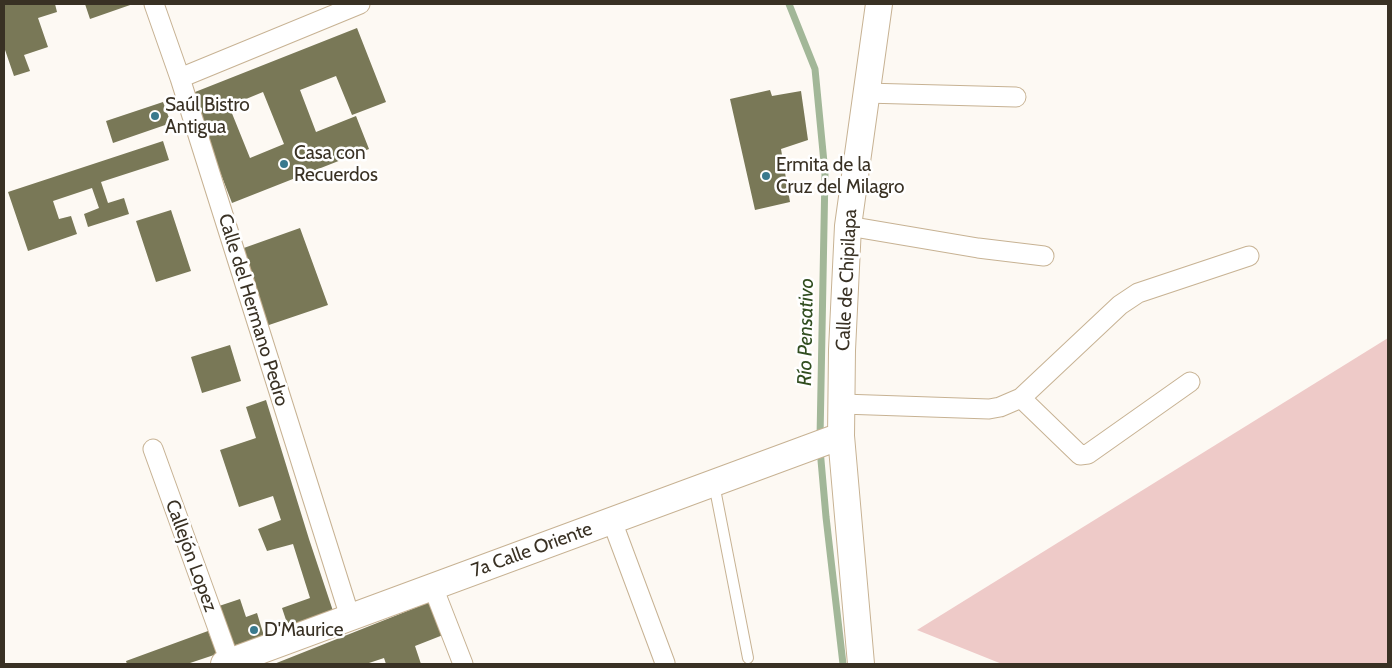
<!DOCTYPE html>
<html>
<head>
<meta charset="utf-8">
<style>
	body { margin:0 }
	#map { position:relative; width:1392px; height:668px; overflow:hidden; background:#fdf9f3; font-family:Cabin,sans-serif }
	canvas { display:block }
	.frame { position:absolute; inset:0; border:5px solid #393124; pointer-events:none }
</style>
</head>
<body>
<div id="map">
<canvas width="1392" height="668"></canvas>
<div class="frame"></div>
</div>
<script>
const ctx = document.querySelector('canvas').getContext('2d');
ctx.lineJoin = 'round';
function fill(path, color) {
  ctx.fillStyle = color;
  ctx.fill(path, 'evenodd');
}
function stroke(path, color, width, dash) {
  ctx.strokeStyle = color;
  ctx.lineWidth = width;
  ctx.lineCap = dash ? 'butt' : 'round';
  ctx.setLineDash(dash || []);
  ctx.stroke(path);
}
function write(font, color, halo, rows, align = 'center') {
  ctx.font = font + ' Cabin,sans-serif';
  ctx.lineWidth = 5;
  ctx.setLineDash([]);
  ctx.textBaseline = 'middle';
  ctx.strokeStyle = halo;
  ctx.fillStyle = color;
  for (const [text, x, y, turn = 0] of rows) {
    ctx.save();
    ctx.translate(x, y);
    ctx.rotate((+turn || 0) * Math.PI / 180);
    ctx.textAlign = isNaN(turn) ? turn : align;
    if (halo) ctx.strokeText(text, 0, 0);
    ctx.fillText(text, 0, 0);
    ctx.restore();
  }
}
fill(new Path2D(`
	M1388,338V664H1002L917,630Z`), '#eecac8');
stroke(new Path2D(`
	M789,4L815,69L825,173L820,438
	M820,449L826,517L843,664`), '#a2b798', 7);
fill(new Path2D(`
	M4,4H55L57,12L38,18L48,47L24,55L30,71L14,76L4,47Z
	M85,4H133L90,19Z
	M357,28L386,102L352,115L336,76L300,90L316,132L356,116L369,149L232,203L190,94ZM263,92L284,144L250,158L229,106Z
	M770,90L772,96L801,91L808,140L781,149L790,202L755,210L730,99Z
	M163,102L171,123L113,143L106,121Z
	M163,141L169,160L101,182L108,203L124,198L129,214L88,227L84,214L99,208L92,188L53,201L59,219L71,216L77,234L28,251L8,192Z
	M171,210L191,271L156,282L136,221Z
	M300,228L328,305L266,326L241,249Z
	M230,345L241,381L202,393L191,357Z
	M266,400L309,539L333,611L288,626L282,608L310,598L293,544L267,551L258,529L281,520L273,496L239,507L220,450L256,438L246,407Z
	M240,599L246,617L257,613L264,636L233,646L219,606Z
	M430,602L443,635L415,646L421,664H386L384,658L366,664H274Z
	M208,631L217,654L187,664H127L126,661Z`), '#797857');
const lane = new Path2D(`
	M714,484L748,658`);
const street = new Path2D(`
	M154,4L180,78L350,617
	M180,78L360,4
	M865,93L1016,97
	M848,226L978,248L1044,256
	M1021,398L1080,455L1088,454L1190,382
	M842,404L989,409L1000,407L1021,398L1120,305L1138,293L1249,256
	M153,449L230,662
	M612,521L665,663L664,664
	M433,587L463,664`);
const secondary = new Path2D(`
	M224,664L841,436
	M861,664L841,436L842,350L848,226L879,4`);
stroke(lane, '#c7b293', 12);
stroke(street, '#c7b293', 21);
stroke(secondary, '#c7b293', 28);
stroke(lane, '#fff', 10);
stroke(street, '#fff', 19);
stroke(secondary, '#fff', 26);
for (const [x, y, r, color] of [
	[155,116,5,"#39798d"],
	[284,164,5,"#39798d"],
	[766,176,5,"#39798d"],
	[254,630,5,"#39798d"]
]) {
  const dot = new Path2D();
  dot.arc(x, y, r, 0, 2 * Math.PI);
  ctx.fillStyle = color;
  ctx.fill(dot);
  stroke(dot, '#fff', 2);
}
write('19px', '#393124', '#fff', [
	["Saúl Bistro",165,105],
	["Antigua",165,127],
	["Casa con",294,153],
	["Recuerdos",294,175],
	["Ermita de la",776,165],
	["Cruz del Milagro",776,187],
	["D'Maurice",264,630]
], 'left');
write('19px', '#393124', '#fff', [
	["Calle de Chipilapa",847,280,-87],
	["Calle del Hermano Pedro",253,310,73],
	["7a Calle Oriente",532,550,-20],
	["Callejón Lopez",191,556,70]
]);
write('italic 20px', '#314e20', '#fff', [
	["Río Pensativo",806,332,-89]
]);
</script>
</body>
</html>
